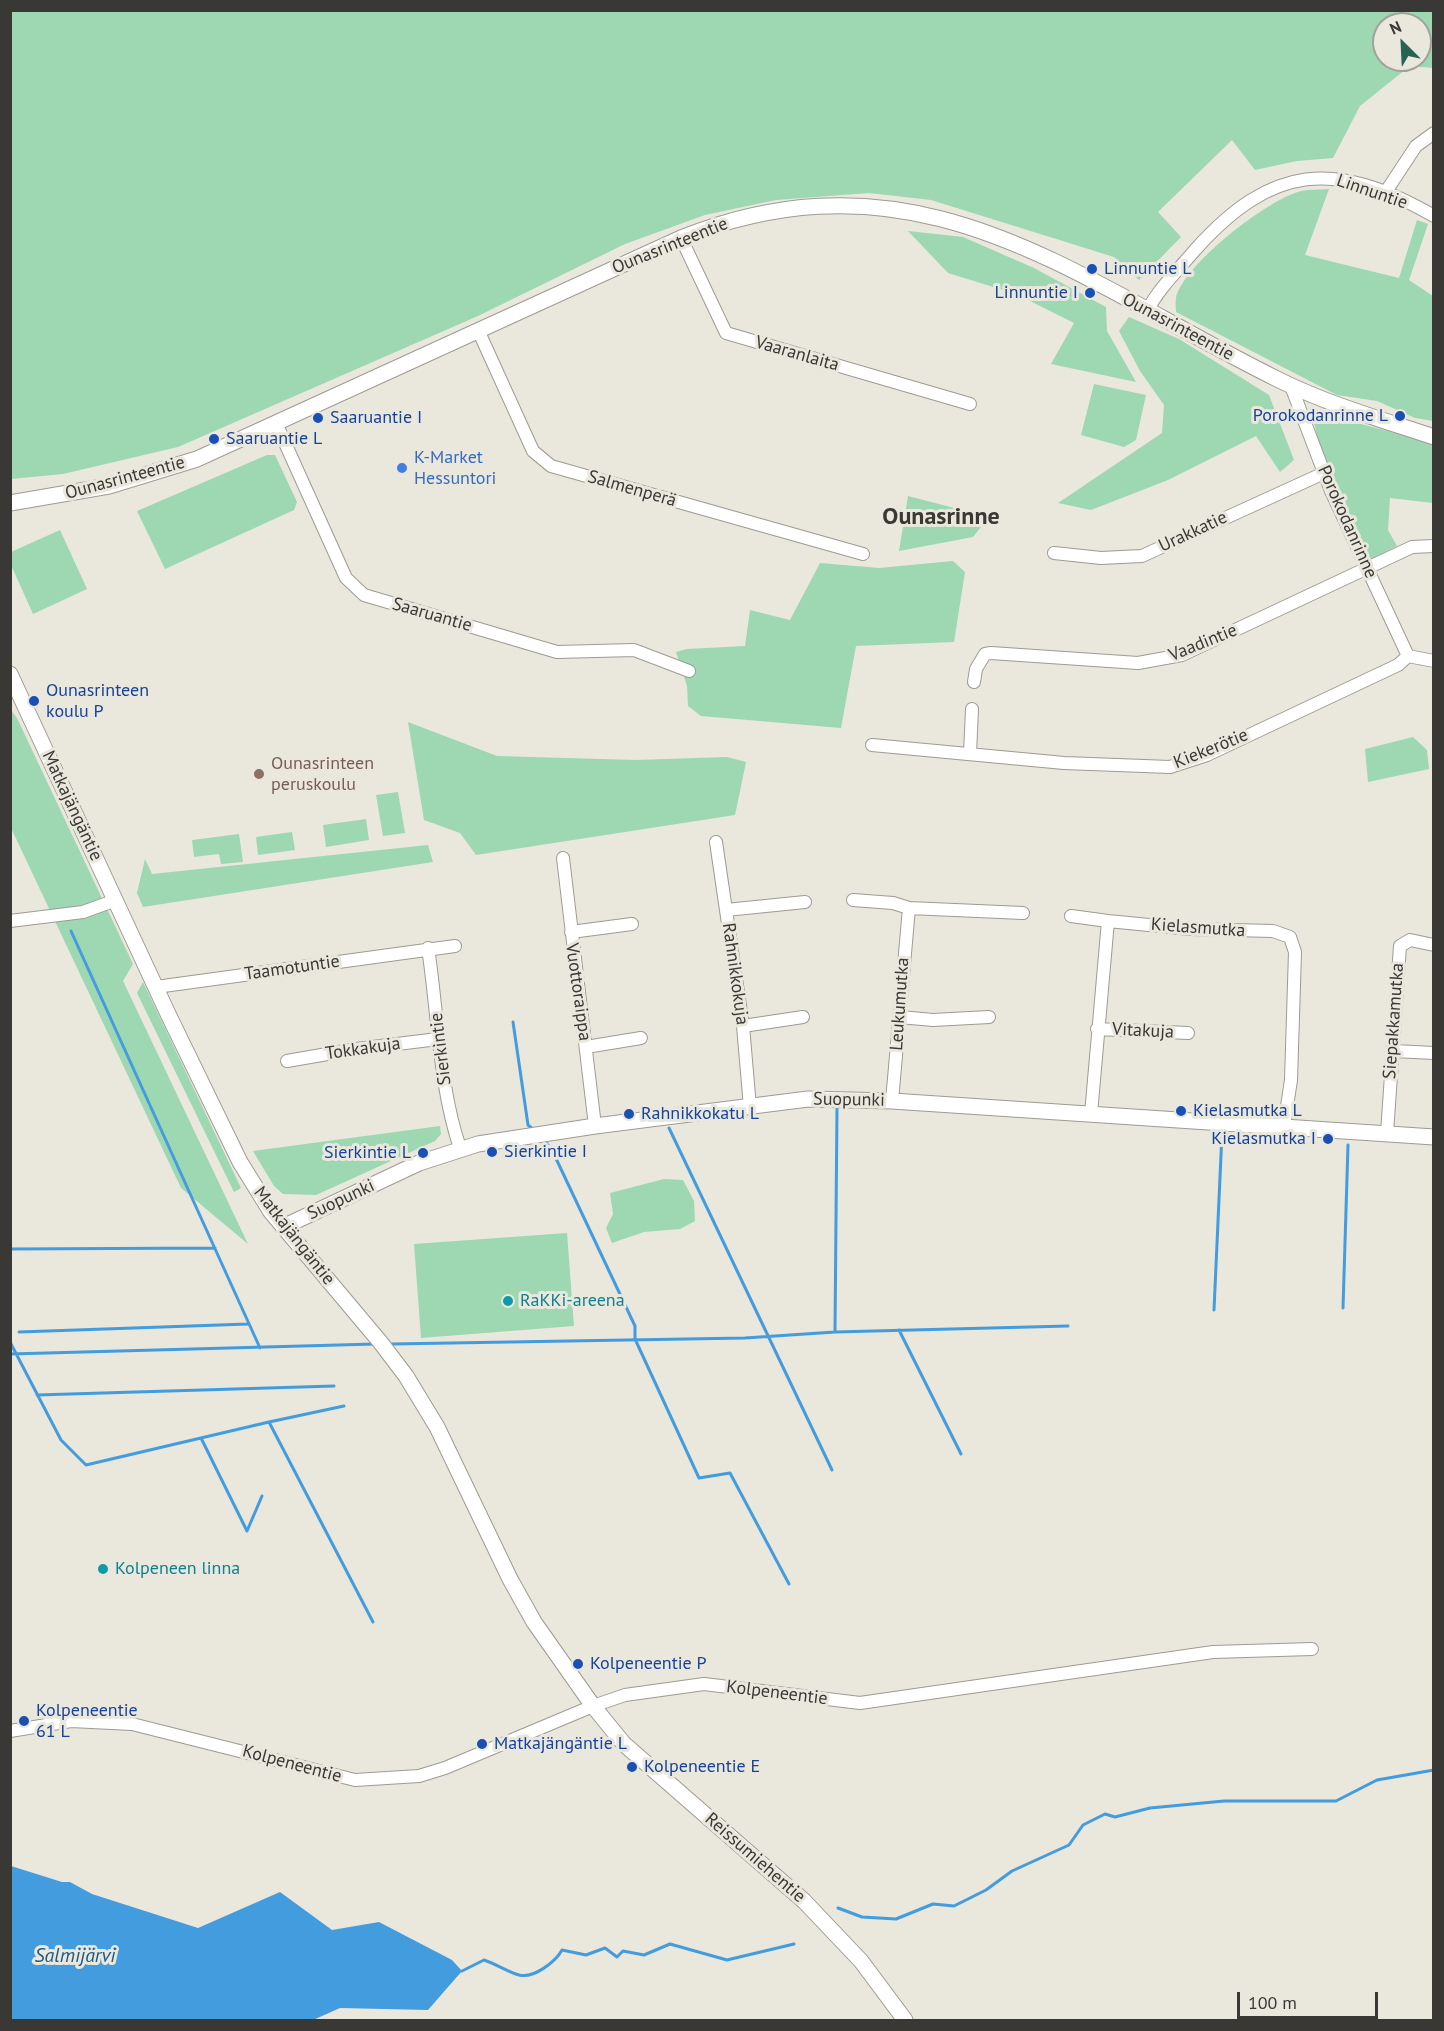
<!DOCTYPE html>
<html>
<head>
<meta charset="utf-8">
<style>
	body { margin:0 }
	#map { position:relative; width:1444px; height:2031px; overflow:hidden; background:#eae7dd; font-family:"PT Sans",sans-serif }
	canvas { display:block }
	.frame { position:absolute; inset:0; border:12px solid #393834; pointer-events:none }
	.north { position:absolute; left:1372px; top:12px; width:60px; height:60px; box-sizing:border-box; background:#eae7dd; border:2px solid #a3a199; border-radius:50%; rotate:336deg; font-size:16px; font-weight:700; line-height:24px; text-align:center; color:#393834 }
	.north::after { content:''; display:block; margin:auto; width:21px; height:27px; background:#246451; clip-path:polygon(50% 0,100% 100%,50% 72%,0 100%) }
	.scale { position:absolute; left:1237px; top:1992px; width:141px; height:27px; box-sizing:border-box; border:3px solid #393834; border-top:0; padding-left:8px; font-size:18px; line-height:21px; white-space:nowrap; color:#393834; -webkit-text-stroke:4px #eae7dd; paint-order:stroke }
</style>
</head>
<body>
<div id="map">
<canvas width="1444" height="2031"></canvas>
<div class="frame"></div>
<div class="north">N</div>
<div class="scale">100 m</div>
</div>
<script>
const ctx = document.querySelector('canvas').getContext('2d');
ctx.lineJoin = 'round';
function fill(path, color) {
  ctx.fillStyle = color;
  ctx.fill(path, 'evenodd');
}
function stroke(path, color, width, dash) {
  ctx.strokeStyle = color;
  ctx.lineWidth = width;
  ctx.lineCap = dash ? 'butt' : 'round';
  ctx.setLineDash(dash || []);
  ctx.stroke(path);
}
function write(font, color, halo, rows, align = 'center') {
  ctx.font = font + ' "PT Sans",sans-serif';
  ctx.lineWidth = 6;
  ctx.setLineDash([]);
  ctx.textBaseline = 'middle';
  ctx.strokeStyle = halo;
  ctx.fillStyle = color;
  for (const [text, x, y, turn = 0] of rows) {
    ctx.save();
    ctx.translate(x, y);
    ctx.rotate((+turn || 0) * Math.PI / 180);
    ctx.textAlign = isNaN(turn) ? turn : align;
    if (halo) ctx.strokeText(text, 0, 0);
    ctx.fillText(text, 0, 0);
    ctx.restore();
  }
}
fill(new Path2D(`
	M11,10H1433L1434,68L1410,66L1360,106L1333,158L1297,161L1255,170L1232,140L1158,212L1181,237L1139,280L1114,257L931,200L869,193L776,200L705,215L625,244L478,316L178,447L63,474L11,479ZM1384,24H1420V60H1384Z
	M1329,189L1305,255L1399,278L1417,220L1428,224L1409,280L1433,296V421L1415,418L1377,401L1337,395L1176,312C1176,308 1175,302 1176,298C1183,265 1268,199 1301,191C1310,189 1320,190 1329,189Z
	M908,231L963,237L1034,268L1106,307L1107,331L1136,382L1051,364L1074,323L1016,294L948,273Z
	M1129,317L1179,339L1269,395L1294,460L1280,472L1256,436L1168,480L1091,510L1058,503L1162,433L1164,405L1140,371L1119,331Z
	M1094,384L1146,395L1136,440L1124,447L1081,435Z
	M1312,411L1433,443V503L1390,498L1388,530L1397,546L1369,560L1324,473Z
	M267,455H275L297,502L294,510L165,569L137,511Z
	M908,496L989,517L973,537L899,551Z
	M60,530L87,589L33,614L11,565V552Z
	M953,561L965,572L954,642L856,646L841,728L701,716L688,706L687,686L676,652L687,649L745,646L750,610L790,620L820,563L879,568Z
	M11,710L17,718L133,964L123,981L248,1244L181,1188L11,828Z
	M408,722L497,756L636,760L727,757L746,762L735,815L476,855L460,833L424,820Z
	M1413,737L1427,750L1429,769L1368,782L1365,749Z
	M398,792L405,833L383,836L376,795Z
	M366,819L369,840L326,847L323,825Z
	M292,832L295,850L258,855L256,837Z
	M239,834L243,862L221,864L219,854L194,857L192,840Z
	M428,845L433,862L143,907L137,893L145,859L152,874Z
	M143,982L241,1188L234,1192L137,993Z
	M440,1126L441,1134L435,1141L316,1195L283,1194L274,1186L253,1151Z
	M664,1179L683,1180L694,1201L695,1221L680,1229L644,1232L612,1243L606,1228L613,1214L610,1193Z
	M567,1233L574,1326L421,1338L414,1244Z`), '#9dd8b2');
fill(new Path2D(`
	M11,1866L62,1882H70L92,1894L198,1928L280,1892L332,1930L379,1922L452,1960L462,1971L428,2010L340,2008L313,2020H11Z`), '#439cdd');
stroke(new Path2D(`
	M71,931L260,1348
	M513,1022L528,1125L534,1130
	M669,1128L832,1470
	M543,1139L552,1150L635,1326V1339L699,1478L730,1473L789,1584
	M10,1249L215,1248
	M1343,1308L1348,1145
	M1214,1310L1222,1133
	M899,1330L961,1454
	M835,1331L837,1108
	M19,1332L248,1324
	M10,1342L61,1440L86,1465L269,1422L373,1622
	M392,1344L745,1338L835,1332L1068,1326
	M10,1354L375,1344
	M37,1395L334,1386
	M269,1422L344,1406
	M201,1438L247,1531L262,1496
	M838,1908L862,1917L896,1919L933,1904L954,1906L986,1890L1012,1871L1069,1845L1083,1825L1105,1814L1115,1817L1150,1808L1224,1801H1336L1377,1780L1434,1770
	M462,1971L484,1960C496,1964 508,1972 519,1975C534,1979 556,1961 562,1950L586,1955L605,1948L617,1957L623,1951L644,1955L670,1944L727,1960L794,1944`), '#439cdd', 3);
const minor = new Path2D(`
	M1385,193L1416,146L1434,133
	M681,238L726,333L970,404
	M1147,311C1159,288 1179,269 1195,250C1272,164 1335,159 1434,216
	M478,330L533,451L551,466L863,554
	M1291,386L1331,491L1408,656
	M276,423L346,578L364,595L557,652L634,650L689,671
	M1054,553L1101,558L1142,556L1324,473
	M974,682L976,669L985,654L991,653L1138,663L1182,655L1412,547L1434,546
	M872,745L1064,763L1170,767L1207,755L1398,665L1408,656L1434,661
	M970,754L972,709
	M716,842L743,1026L750,1107
	M563,858L595,1126
	M853,900L893,903L909,908L1023,913
	M726,910L805,902
	M1071,916L1108,921
	M10,921L83,912L116,900
	M571,932L632,924
	M428,948C438,1014 439,1086 460,1148
	M156,987L455,946
	M900,1017L933,1020L989,1017
	M743,1026L803,1017
	M1097,1029L1188,1033
	M586,1047L641,1038
	M1394,1051L1434,1053
	M287,1061L356,1049L438,1039
	M892,1101L909,908
	M1091,1114L1108,921L1190,929L1273,931L1290,937L1295,952L1291,1080L1284,1126
	M1387,1133L1400,946L1410,940L1434,945
	M10,1731L71,1721L132,1724L355,1780L419,1776L445,1768L593,1706L625,1695L704,1684L860,1703L1213,1652L1312,1649`);
const tertiary = new Path2D(`
	M10,503L109,486L197,459L681,238C921,143 1073,278 1277,379C1327,404 1380,419 1434,437
	M10,674L169,1016L240,1162L271,1212L381,1343L406,1376L437,1427L510,1579L534,1622L593,1706L624,1744L804,1901L861,1961L905,2020
	M283,1227L419,1163L478,1144L595,1126L808,1099L892,1101L1434,1137`);
stroke(minor, '#9e9b92', 14);
stroke(tertiary, '#9e9b92', 17);
stroke(minor, '#fff', 12);
stroke(tertiary, '#fff', 15);
for (const [x, y, r, color] of [
	[1092,269,6,"#1a4fb4"],
	[1090,293,6,"#1a4fb4"],
	[1400,416,6,"#1a4fb4"],
	[318,418,6,"#1a4fb4"],
	[214,439,6,"#1a4fb4"],
	[402,468,6,"#3f7fe0"],
	[34,701,6,"#1a4fb4"],
	[259,774,6,"#8d6e63"],
	[1181,1111,6,"#1a4fb4"],
	[629,1114,6,"#1a4fb4"],
	[1328,1139,6,"#1a4fb4"],
	[492,1152,6,"#1a4fb4"],
	[423,1153,6,"#1a4fb4"],
	[508,1301,6,"#0f9aa8"],
	[103,1569,6,"#0f9aa8"],
	[578,1664,6,"#1a4fb4"],
	[24,1721,6,"#1a4fb4"],
	[482,1744,6,"#1a4fb4"],
	[632,1767,6,"#1a4fb4"]
]) {
  const dot = new Path2D();
  dot.arc(x, y, r, 0, 2 * Math.PI);
  ctx.fillStyle = color;
  ctx.fill(dot);
  stroke(dot, '#eae7dd', 2);
}
write('18px', '#393834', '#eae7dd', [
	["Linnuntie",1372,192,19],
	["Ounasrinteentie",670,246,-22],
	["Ounasrinteentie",1178,327,28],
	["Vaaranlaita",797,354,16],
	["Ounasrinteentie",125,478,-15],
	["Salmenperä",632,489,16],
	["Porokodanrinne",1347,522,66],
	["Urakkatie",1193,532,-25],
	["Saaruantie",432,615,16],
	["Vaadintie",1203,643,-22],
	["Kiekerötie",1211,749,-22],
	["Matkajängäntie",72,806,65],
	["Kielasmutka",1198,928,4],
	["Taamotuntie",292,968,-8],
	["Rahnikkokuja",735,974,82],
	["Vuottoraippa",578,992,82],
	["Leukumutka",900,1004,-86],
	["Siepakkamutka",1394,1021,-86],
	["Vitakuja",1143,1031,3],
	["Tokkakuja",363,1049,-8],
	["Sierkintie",441,1049,-97],
	["Suopunki",849,1100,1],
	["Suopunki",341,1200,-25],
	["Matkajängäntie",294,1236,52],
	["Kolpeneentie",777,1693,7],
	["Kolpeneentie",292,1764,15],
	["Reissumiehentie",755,1858,41]
]);
write('18px', '#164399', '#eae7dd', [
	["Linnuntie L",1104,269],
	["Linnuntie I",1078,293,"right"],
	["Porokodanrinne L",1388,416,"right"],
	["Saaruantie I",330,418],
	["Saaruantie L",226,439],
	["Ounasrinteen",46,691],
	["koulu P",46,712],
	["Kielasmutka L",1193,1111],
	["Rahnikkokatu L",641,1114],
	["Kielasmutka I",1316,1139,"right"],
	["Sierkintie I",504,1152],
	["Sierkintie L",411,1153,"right"],
	["Kolpeneentie P",590,1664],
	["Kolpeneentie",36,1711],
	["61 L",36,1732],
	["Matkajängäntie L",494,1744],
	["Kolpeneentie E",644,1767]
], 'left');
write('18px', '#366cbe', '#eae7dd', [
	["K-Market",414,458],
	["Hessuntori",414,479]
], 'left');
write('18px', '#785e54', '#eae7dd', [
	["Ounasrinteen",271,764],
	["peruskoulu",271,785]
], 'left');
write('18px', '#0d838f', '#eae7dd', [
	["RaKKi-areena",520,1301],
	["Kolpeneen linna",115,1569]
], 'left');
write('italic 20px', '#1c5a87', '#eae7dd', [
	["Salmijärvi",75,1956]
]);
write('bold 24px', '#393834', '#eae7dd', [
	["Ounasrinne",941,517]
]);
</script>
</body>
</html>
